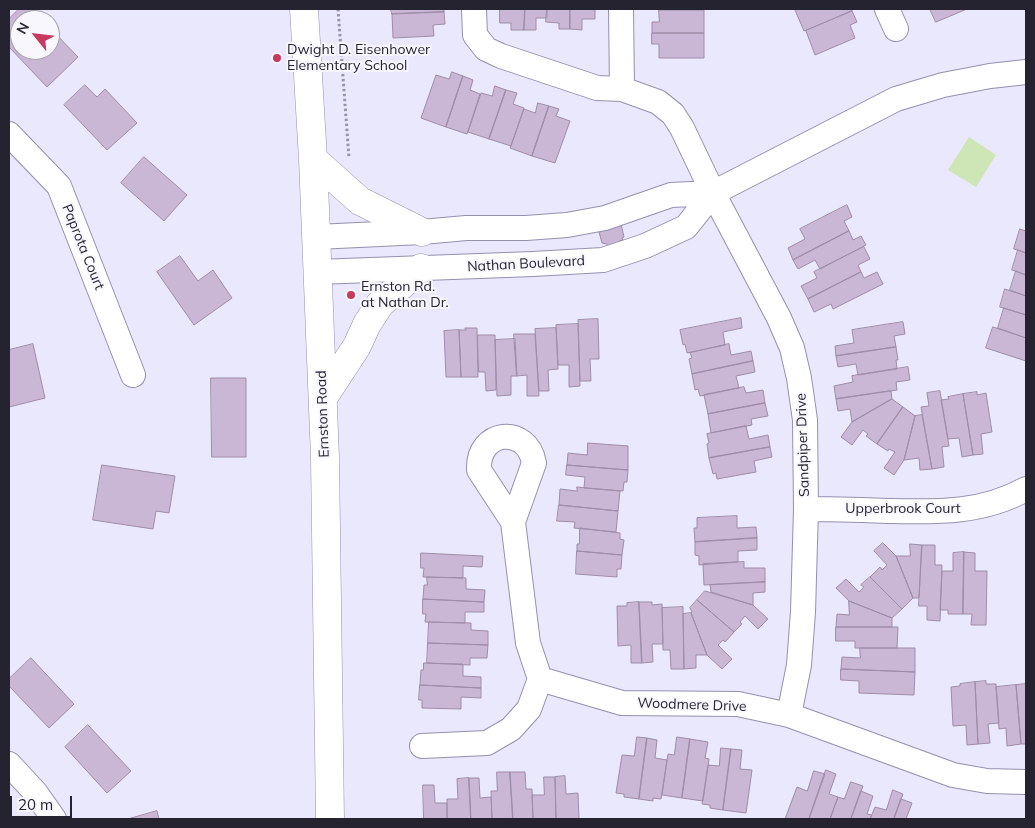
<!DOCTYPE html>
<html>
<head>
<meta charset="utf-8">
<style>
	body { margin:0 }
	#map { position:relative; width:1035px; height:828px; overflow:hidden; background:#eae8fd; font-family:Mulish,sans-serif }
	canvas { display:block }
	.frame { position:absolute; inset:0; border:10px solid #252330; pointer-events:none }
	.north { position:absolute; left:10px; top:10px; width:50px; height:50px; box-sizing:border-box; background:#f8f7fe; border:1px solid #a4a2ac; border-radius:50%; rotate:299deg; font-size:14px; font-weight:700; line-height:20px; text-align:center; color:#252330 }
	.north::after { content:''; display:block; margin:auto; width:18px; height:22px; background:#c8395e; clip-path:polygon(50% 0,100% 100%,50% 72%,0 100%) }
	.scale { position:absolute; left:10px; top:796px; width:62px; height:22px; box-sizing:border-box; border:2px solid #252330; border-top:0; padding-left:6px; font-size:15px; line-height:18px; white-space:nowrap; color:#252330; -webkit-text-stroke:4px #f8f7fe; paint-order:stroke }
</style>
</head>
<body>
<div id="map">
<canvas width="1035" height="828"></canvas>
<div class="frame"></div>
<div class="north">N</div>
<div class="scale">20 m</div>
</div>
<script>
const ctx = document.querySelector('canvas').getContext('2d');
ctx.lineJoin = 'round';
function fill(path, color) {
  ctx.fillStyle = color;
  ctx.fill(path, 'evenodd');
}
function stroke(path, color, width, dash) {
  ctx.strokeStyle = color;
  ctx.lineWidth = width;
  ctx.lineCap = dash ? 'butt' : 'round';
  ctx.setLineDash(dash || []);
  ctx.stroke(path);
}
function write(font, color, halo, rows, align = 'center') {
  ctx.font = font + ' Mulish,sans-serif';
  ctx.lineWidth = 4;
  ctx.setLineDash([]);
  ctx.textBaseline = 'middle';
  ctx.strokeStyle = halo;
  ctx.fillStyle = color;
  for (const [text, x, y, turn = 0] of rows) {
    ctx.save();
    ctx.translate(x, y);
    ctx.rotate((+turn || 0) * Math.PI / 180);
    ctx.textAlign = isNaN(turn) ? turn : align;
    if (halo) ctx.strokeText(text, 0, 0);
    ctx.fillText(text, 0, 0);
    ctx.restore();
  }
}
fill(new Path2D(`
	M969,137L996,155L976,187L948,170Z`), '#cee5b5');
const building = new Path2D(`
	M19,9H31L42,20H20V50H50V28L78,57L47,87L9,47V19Z
	M391,9H444V12L392,14Z
	M500,9H525L524,30H511V23H500Z
	M525,9H547V18H536V30H524Z
	M547,9H570V29H559V23L546,22Z
	M570,9H595V19H582V30L570,29Z
	M797,9H852V11L804,31L795,10Z
	M930,9H967L936,22Z
	M659,10H704V33H652V22H659Z
	M852,11L857,22L850,25L855,38L815,55L806,31Z
	M444,12L445,24L433,25L434,36L393,38L392,14Z
	M652,33H704V58H659V44H652Z
	M452,72L463,76L446,127L421,118L436,75L449,79Z
	M463,76L473,80L470,90L480,94L467,134L446,127Z
	M85,85L97,97L105,89L137,123L107,150L64,105Z
	M495,86L506,90L489,139L468,132L481,93L492,96Z
	M506,90L517,93L513,104L524,108L511,146L489,139Z
	M538,103L549,106L532,156L510,148L524,109L535,113Z
	M549,106L559,109L556,116L570,121L555,163L532,156Z
	M144,157L187,195L164,221L121,183Z
	M847,205L852,217L844,221L849,231L793,260L788,248L805,239L800,229Z
	M621,224L624,237L622,238L623,240L619,241L622,252L610,255L607,244L602,243L599,232H601L600,229Z
	M1020,229L1026,231V253L1014,249Z
	M849,231L853,240L861,236L866,245L820,269L815,260L798,269L793,260Z
	M864,247L870,259L858,265L861,272L808,299L801,286L817,278L814,272Z
	M1018,250L1026,253V275L1012,270Z
	M180,256L198,281L213,270L232,298L194,325L157,272Z
	M1016,271L1026,275V296L1010,290Z
	M861,272L864,278L877,272L883,284L833,309L831,304L814,312L808,299Z
	M1005,289L1026,296V315L1000,307Z
	M1004,308L1026,315V338L998,328Z
	M741,318L742,328L723,332L725,345L687,353L685,344L683,345L680,330Z
	M598,319L599,359H590L591,381H580L578,320Z
	M903,322L905,334L894,336L896,347L836,356L835,346L854,343L852,330Z
	M578,324L580,386L569,387V365H558L556,325Z
	M993,327L1026,338V361L986,348Z
	M465,328H477L478,377H461L459,330H466Z
	M556,328L558,369L548,370L549,391H539L535,329Z
	M459,330L461,377H446L444,331Z
	M514,334H535L539,396H527V375L517,376Z
	M478,335H495L496,390L486,391L485,372H479Z
	M515,339L517,376H511V395L497,396L495,340Z
	M33,344L45,398L9,407V350Z
	M729,344L731,355L751,351L753,361L692,374L689,359L692,358L690,353Z
	M896,347L898,360H896L897,369L858,375L856,364L838,367L836,356Z
	M753,361L755,372L736,376L739,388L700,396L698,389L695,390L692,374Z
	M908,367L910,380L896,382L897,390L836,399L834,386L853,382L852,376Z
	M211,378H246V457H212Z
	M744,387L746,393L763,390L765,403L708,414L704,395Z
	M891,391L892,399L852,422L850,409L838,411L836,399Z
	M940,391L949,446L942,447L944,467L932,469L921,407L929,406L927,393Z
	M977,392V395L986,393L992,432L981,434L983,454L973,455L963,394Z
	M963,394L973,455L962,457L959,438L948,439L941,400L949,399L948,397Z
	M892,399L903,407L877,444L866,436L868,434L863,430L852,445L841,437L852,422Z
	M765,403L768,416L751,419L752,425L711,433L708,414Z
	M903,407L915,416L904,460L894,475L884,468L895,452L889,449L888,451L877,444Z
	M922,415L932,469L920,470L919,458L904,460L915,416Z
	M746,426L749,439L768,435L770,447L709,458L707,444L709,443L707,434Z
	M588,443L628,446V470L567,465L568,453L587,455Z
	M770,447L772,457L754,461L756,472L717,479L716,473L713,474L709,458Z
	M102,465L175,476L169,513L156,511L153,529L93,520Z
	M567,465L628,470L627,482H624L623,491L584,488L585,477L566,475Z
	M577,487L620,491L618,511L559,505L560,489L577,491Z
	M559,505L618,511L616,532L574,528L575,522L557,521Z
	M737,516V528L756,527L757,538L695,542L694,528H697V518Z
	M580,528L620,533V539L624,540L622,555L577,551V544H579Z
	M757,538V550L738,551V562L699,565V556L695,555V542Z
	M883,543L896,556L913,598L902,609L870,577L880,567L882,570L887,565L874,551Z
	M910,544L922,545L919,598H913L896,556H910Z
	M922,545H935V565H942L940,621L927,620V606H919Z
	M577,551L622,555L621,569H617V577L576,574Z
	M964,552L963,614H948V610H940L942,571H953V553Z
	M964,552L975,553V571H987L986,625H971L972,614H963Z
	M421,553L483,556L482,567L463,566V578L423,577L424,568H421Z
	M744,562V568H765V582L704,585L703,564Z
	M427,577L466,578V589L485,590L484,602L423,599L424,585H427Z
	M870,577L902,609L892,618L849,601L836,588L846,579L859,592L864,587L861,585Z
	M765,582V592L753,593V605L711,592L710,585Z
	M705,591L753,605L768,619L758,629L745,616L740,622L742,624L734,632L697,600Z
	M423,599L484,602V612H465V623L425,622L426,614H423Z
	M697,600L734,632L725,642L723,640L718,645L732,659L722,669L707,655L691,613L692,612L690,608Z
	M849,601L892,618V627H836L837,614L849,615Z
	M639,602H652V605L662,604L663,644H652L653,662L642,663Z
	M639,602L642,663H631V645L618,646L617,606H627V603Z
	M683,607L684,669H671L670,650H663L662,608Z
	M691,613L707,655H696V668L684,669L683,614Z
	M429,622L471,623V630L488,631V645L428,643Z
	M836,627H898L897,648H855V641H836Z
	M428,643L488,645L487,658H470V665L427,663Z
	M860,648H915V672L841,669L842,657L860,658Z
	M31,658L74,704L49,728L9,686V679Z
	M424,663L463,664V676L481,677V688L420,685L421,670H423Z
	M841,669L915,672L914,695L859,693V681L841,680Z
	M986,681V684H996L999,723L988,724L990,743L978,744L975,682Z
	M975,682L978,744L967,745L966,725L953,726L951,687L960,686V684Z
	M1026,684V744H1021L1016,685Z
	M420,685L481,688V698L461,697V709L422,708V700H419Z
	M1016,685L1021,744L1007,746L1006,728L999,729L996,687Z
	M88,725L131,771L107,793L65,747Z
	M637,737L647,738L639,799L624,797V794L616,793L622,755L634,756Z
	M677,737L690,739L682,798L662,795L668,754L674,755Z
	M647,738L657,740L655,758L667,760L661,799L653,798V801L639,799Z
	M690,739L708,742L705,758L709,759L703,801L682,798Z
	M721,748L731,749L723,810L710,808V805L702,804L708,765L719,766Z
	M731,749L742,750L740,769L752,770L746,813L723,810Z
	M826,770L836,774L829,794L838,797L830,819H809Z
	M814,771L825,774L809,819H785L797,787L807,791Z
	M497,772H510L513,819H492L491,791H497Z
	M510,772H525L526,789H532L533,819H513Z
	M565,776L566,794L578,793L579,819H556L555,777Z
	M544,777H555L556,819H533L532,795H544Z
	M469,778L471,819H447V799H458L457,779Z
	M469,778H479L480,798L491,797L492,819H471Z
	M851,782L863,786L851,819H830L838,797L844,799Z
	M423,785H434L435,803H447V819H424Z
	M893,790L903,794L894,819H870L875,807L886,810Z
	M861,791L873,796L867,814L872,815L870,819H851Z
	M901,799L912,803L906,819H894Z
	M157,811L159,819H128Z`);
fill(building, '#cab7d5');
stroke(building, '#9e8ca8', 1);
const minor = new Path2D(`
	M474,9L475,35L486,49L501,56L597,88L622,89L621,9
	M887,9L896,29
	M622,89L658,102L673,114L682,128L713,193L779,318L792,348L799,378L805,420L806,509L803,612L799,665L789,715
	M9,134L59,186L133,375
	M713,193L896,99L943,85L990,76L1026,72
	M316,237L422,232L466,228H526L567,225L605,218L671,195L713,193L686,227L645,246L603,260L533,264L317,272
	M806,509C834,509 862,510 891,511C939,512 983,513 1026,489
	M513,522L534,463C527,424 477,430 479,470L513,522L528,643L540,679L622,703L738,704L789,715L953,775L987,781L1026,782
	M422,746L487,743L511,729L529,709L540,679
	M9,764L35,792L54,819`);
const tertiary = new Path2D(`
	M304,9L313,159L325,458L330,819
	M313,159L360,201L422,232
	M323,398L357,346L367,324L380,304L421,268`);
stroke(minor, '#9490b0', 26);
stroke(tertiary, '#9490b0', 29);
stroke(new Path2D(`
	M338,9L349,158`), '#9795a7', 3, [2.5, 2.5]);
stroke(minor, '#fff', 24);
stroke(tertiary, '#fff', 28);
for (const [x, y, r, color] of [
	[277,58,5,"#c8395e"],
	[351,295,5,"#c8395e"]
]) {
  const dot = new Path2D();
  dot.arc(x, y, r, 0, 2 * Math.PI);
  ctx.fillStyle = color;
  ctx.fill(dot);
  stroke(dot, '#f8f7fe', 2);
}
write('14px', '#252330', '#f8f7fe', [
	["Dwight D. Eisenhower",287,50],
	["Elementary School",287,66],
	["Ernston Rd.",361,287],
	["at Nathan Dr.",361,303]
], 'left');
write('14px', '#252330', '#f8f7fe', [
	["Paprota Court",83,247,68],
	["Nathan Boulevard",526,264,-3],
	["Ernston Road",323,414,-92],
	["Sandpiper Drive",803,445,-92],
	["Upperbrook Court",903,509],
	["Woodmere Drive",692,705,2]
]);
</script>
</body>
</html>
